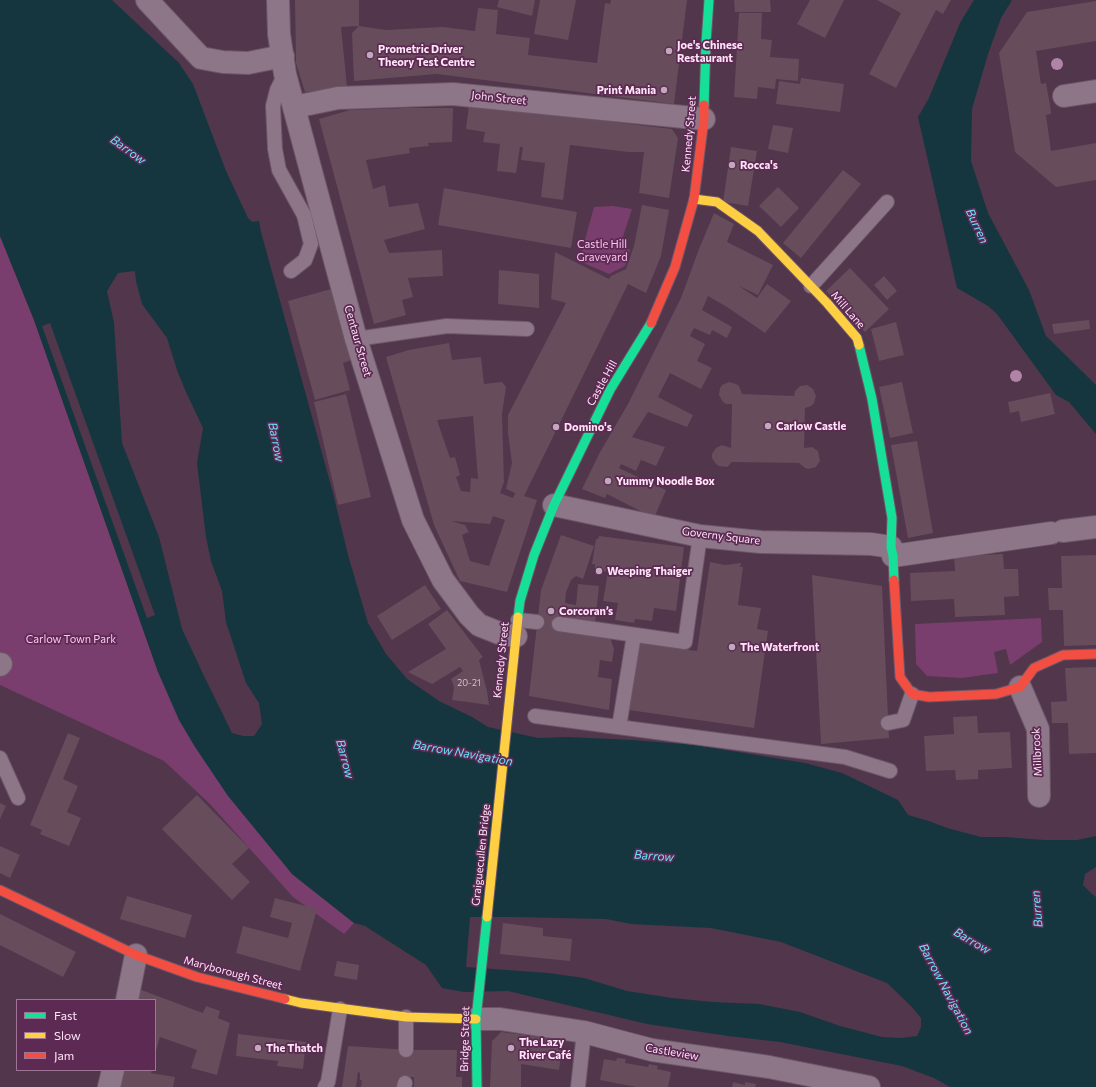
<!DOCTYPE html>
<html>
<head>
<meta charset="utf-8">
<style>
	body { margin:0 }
	#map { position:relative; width:1096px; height:1087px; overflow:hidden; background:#51364c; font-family:Commissioner,sans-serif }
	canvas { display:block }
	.legend { position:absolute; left:16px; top:999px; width:140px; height:72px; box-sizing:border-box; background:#5d2a53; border:1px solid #9e7595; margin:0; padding:5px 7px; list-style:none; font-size:12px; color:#ffe5f8 }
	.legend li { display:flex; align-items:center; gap:8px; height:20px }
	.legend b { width:20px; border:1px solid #9e7595 }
</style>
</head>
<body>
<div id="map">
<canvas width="1096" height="1087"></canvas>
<ul class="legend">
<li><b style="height:5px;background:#16e098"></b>Fast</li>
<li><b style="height:5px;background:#ffcf43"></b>Slow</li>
<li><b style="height:5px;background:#f24e42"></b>Jam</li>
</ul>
</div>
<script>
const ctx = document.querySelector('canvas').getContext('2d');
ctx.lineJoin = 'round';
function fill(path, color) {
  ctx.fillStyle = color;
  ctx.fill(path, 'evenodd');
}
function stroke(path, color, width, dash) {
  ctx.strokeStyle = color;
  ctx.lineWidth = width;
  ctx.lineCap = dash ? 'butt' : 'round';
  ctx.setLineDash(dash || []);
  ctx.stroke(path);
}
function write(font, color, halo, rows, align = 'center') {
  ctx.font = font + ' Commissioner,sans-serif';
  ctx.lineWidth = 3.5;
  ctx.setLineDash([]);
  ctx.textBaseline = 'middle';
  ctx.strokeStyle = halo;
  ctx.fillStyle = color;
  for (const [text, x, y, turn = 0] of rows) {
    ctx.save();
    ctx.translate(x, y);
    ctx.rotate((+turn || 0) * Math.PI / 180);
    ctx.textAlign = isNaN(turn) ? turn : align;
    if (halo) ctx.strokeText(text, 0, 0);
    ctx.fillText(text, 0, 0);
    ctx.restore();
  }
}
fill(new Path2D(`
	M613,206L632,209L620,246L630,250L625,266L609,274L579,261L594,207Z
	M0,236L34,320L158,672L292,874L354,923L344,934L293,897L209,803L164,761L0,685Z
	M1041,618L1042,642L1010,665L1006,649L994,652L998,673L962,678L927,676L916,664L915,624Z`), '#793e6d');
fill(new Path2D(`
	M0,0H112L179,63L193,84L226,171L248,218L252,222L259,221L261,232L333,493L348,555L368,623L386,654L407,679L439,701L472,717L488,727L538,738L568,737L632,740L695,745L805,763L842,773L898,800L908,815L929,821L947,828L981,837H1004L1044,840H1077L1096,836V867L1085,874L1083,885L1092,894L1096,897V1087H950L934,1078L902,1066L780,1042L728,1036L647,1024L508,991L464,992L442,988L426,965L365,926L354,923L292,874L228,796L195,747L179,720L158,672L34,320L0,236ZM135,271L136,281L142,304L167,338L177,370L186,392L203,428L197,463L206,537L211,561L222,591L226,622L246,683L259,703L262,724L254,736H243L232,733L204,676L182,629L159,537L122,443L114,323L107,291L118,273ZM470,917H514L606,919L631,924L711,928L781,942L887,983L911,1006L921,1018V1027L917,1036L901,1038L882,1037L840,1026L800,1012L759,1004L712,1002L672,998L627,991L584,978L548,973L466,967Z
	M974,0H1012L1001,18L988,54L972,109L971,161L988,213L1029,290L1046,336L1096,385V434L1069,402L1056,395L997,314L988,306L957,288L918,117L929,98L960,23Z`), '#15363f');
fill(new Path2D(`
	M50,323L155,615L147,618L42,326Z`), '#51364c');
fill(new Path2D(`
	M295,0H359V26L341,27L347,87L305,92L296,63Z
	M499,0H535L532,16L497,7Z
	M540,0H576L568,40L534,34Z
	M611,0H687L674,104L437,74L354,81L352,33L359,26L386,30L443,27L475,31L478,8L498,10L496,34L530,38L528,55L597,63L605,3L610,4Z
	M734,0H770L771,12H735Z
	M810,0H844L825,38L797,24Z
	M877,0H951L943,14L936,10L896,88L869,74L901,13Z
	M1096,1V41L1036,51L1041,84L1046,83L1050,105L1051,114L1046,115L1051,151L1096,143V180L1056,187L1015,152L999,53L1027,12Z
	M739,13H762L761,39L772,40L770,57L799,59L798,81L776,79L775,89L758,87L757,99L734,97Z
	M801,78L844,84L840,112L776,104L779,81L800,84Z
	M469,105L672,129L678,138L669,198L639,193L644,152H628L570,145L563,200L541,197L545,163L521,160L523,147H520L516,173L497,171L500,144L483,142L485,132L466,129Z
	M405,108H453L452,142L428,143L429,146L409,148L410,153L366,160L373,189L385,185L389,207L418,203L425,229L384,240L389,253L442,250L443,276L408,278L413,297L402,300L406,315L374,324L319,119L350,110Z
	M773,125L793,128L788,153L768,149Z
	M731,147L757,151L748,206L723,202Z
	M843,170L861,184L801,258L783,243Z
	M778,187L799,208L781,227L759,206Z
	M444,188L577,212L571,248L438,225Z
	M642,205L669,210L661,256L646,293L628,284L524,496L537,500L507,592L460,581L434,525L386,357L409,350L449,343L452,360L481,357L484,384L502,382L506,387L502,414L504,482L500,493L513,498L515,493L506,489L512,463L508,433V415L566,303L551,299L555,252L609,279L611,276L626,269L634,246ZM473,416L478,479L471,478L470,492L461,491L456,477L460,475L455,457L450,458L437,420ZM493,516L505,520L489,566L470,561L462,535L469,532L465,525L451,521L490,524Z
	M714,213L734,224L727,242L773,265L758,295L739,286L757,298L767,284L791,301L765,333L727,307L708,296L702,310L732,327L727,338L712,330L710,335L694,328L690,336L705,344L697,361L712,368L701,389L670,373L658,397L693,415L687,427L648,412L632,437L665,447L656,466L641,460L636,471L621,464L619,468L666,490L654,518L607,494L605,498L582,489L599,454L629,402L681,298L699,249Z
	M850,268L889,309L865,332L826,291Z
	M499,270L539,274V308L498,304Z
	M884,276L897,291L887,300L874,285Z
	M331,289L351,360L343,363L350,390L315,400L288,301Z
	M1089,320L1090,329L1054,334L1052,324Z
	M896,322L904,355L879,361L871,329Z
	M729,382L736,384L739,386L742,394L794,396L795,391L800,386L807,385L813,389L816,396L814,403L811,406L805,408L804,448L812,447L818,451L820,461L816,467L809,469L805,468L799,463L732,462L727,467L719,466L716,464L712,458V454L716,448L722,445L731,448L732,404H726L723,402L719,395L720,388L722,385Z
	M902,382L913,433L890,438L879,387Z
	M1050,393L1055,414L1021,422L1019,411L1010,413L1008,402Z
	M346,394L371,497L338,505L314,402Z
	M917,441L933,533L908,538L891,445Z
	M561,535L594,546L583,579L576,576L571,580L566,592L565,603L576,605L578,584L599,586L595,624L609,634L614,649L612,662L600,660L598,677L612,679L609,710L529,696L541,590Z
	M599,536L684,547L676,611L654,608L652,621L635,619L634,623L615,620L618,603L603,601L608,572L595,570V564H592L596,539H598Z
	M1003,554L1004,569H1018L1019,596L1004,597L1005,615L955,617L954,599L911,601L910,573L955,571L954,556Z
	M1096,555V645L1064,646L1063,610H1049L1048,588H1062L1061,556Z
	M710,562L725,565L741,563L740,567H743L738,605L761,608L757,629L768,631L754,728L629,710L638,643L697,651Z
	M812,575L882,586L889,738L821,744Z
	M425,585L441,609L392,640L377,616Z
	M447,610L483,657L479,660L487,691L489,705L452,700L454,687L451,679L463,671L460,667L432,684L408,672L446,649L428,624Z
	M1096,667V753L1069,754L1068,723H1052L1051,702L1067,701L1065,668Z
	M977,716L978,733L1010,732L1012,768L978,770V779L956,780L955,770L926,771L924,736L954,734L953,717Z
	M68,733L80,738L63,779L78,786L67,812L81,818L69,846L40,834L42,830L30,825Z
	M197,795L249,848L232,864L250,882L232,900L162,829Z
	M0,803L6,806L0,819Z
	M0,846L20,855L10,878L0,873Z
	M127,896L192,915L185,938L120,919Z
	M275,898L317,909L300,971L236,953L243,926L288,938L292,923L270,917Z
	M0,914L76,952L63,977L0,945Z
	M503,923L543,928V936L572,939L570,961L500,954Z
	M337,961L359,965L357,980L334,976Z
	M136,988L203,1013L206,1006L220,1011L218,1018L230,1023L217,1075L191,1068L197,1050L160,1037L155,1054V1000H134Z
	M501,1032L563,1040L559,1070L521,1064V1087H490L492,1041Z
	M238,1034L306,1042L303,1069L277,1066L278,1061L236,1056Z
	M348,1046L409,1050H457L456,1077H462V1087H414V1077H408L400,1087H361L362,1080H360V1073L358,1072L356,1087H342Z
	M617,1058L626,1059L625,1063L648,1067L649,1064L658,1066L657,1069L671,1072L668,1087H636L600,1080L604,1059L616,1061Z
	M121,1070H152L151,1073L175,1077L173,1087H119Z
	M733,1082L745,1085V1082L756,1084L755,1087H732Z`), '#674c5c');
const lane = new Path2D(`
	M285,74L277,90L273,106L275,149L279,170L304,215L311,244L305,260L291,271
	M811,286L887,202
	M356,339L447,326L527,329
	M518,620L537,622
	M559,624L685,642L700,536
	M535,716L845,757L890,771
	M888,723L903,720L912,694
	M619,727L634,635
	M0,758L18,798
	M406,1050V1017
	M325,1087L328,1082L340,1009
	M404,1087L405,1083
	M578,1087L584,1032`);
const street = new Path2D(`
	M147,0L201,58L223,62L248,63L283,56
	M278,0L279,34L285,74L356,339L413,520L443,580L469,615L479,625L499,633L516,636
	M1064,96L1096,91
	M294,107L338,98L453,94L704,119
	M554,505L700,536L761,542L871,544L891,547
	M1063,531L1096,527
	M893,556L1051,533
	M0,665L1,664
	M1020,687L1038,729L1039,796
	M127,1000L136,955
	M476,1019H500L584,1032L652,1050L769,1067L869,1087
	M109,1087L113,1070`);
const fast = new Path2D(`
	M704,105L706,43L709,0
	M859,345L872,399L892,518L891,547L893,556L894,580
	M518,617L520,601L534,555L554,505L610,390L651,323
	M477,1087L476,1019L487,917`);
const slow = new Path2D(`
	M694,199L717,202L758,231L827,303L857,338L859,345
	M487,917L518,617
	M285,999L301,1003L406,1017L476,1019`);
const jam = new Path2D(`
	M651,323L675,267L694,199L704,119V105
	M894,580L900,677L912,694L929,697L996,694L1020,687L1034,668L1063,655L1096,654
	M0,890L136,955L197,977L285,999`);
stroke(lane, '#6d5668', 16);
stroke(street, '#6d5668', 24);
stroke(fast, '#6d5668', 11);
stroke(slow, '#6d5668', 11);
stroke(jam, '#6d5668', 11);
stroke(lane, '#8c7688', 14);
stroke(street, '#8c7688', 22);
stroke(fast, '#16e098', 9);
stroke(slow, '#ffcf43', 9);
stroke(jam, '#f24e42', 9);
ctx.fillStyle = '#b084a6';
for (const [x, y] of [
	[1057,64],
	[1016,376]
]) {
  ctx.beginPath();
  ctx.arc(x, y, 6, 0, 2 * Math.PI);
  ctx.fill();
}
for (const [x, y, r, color] of [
	[669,51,4,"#c2a8bc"],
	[370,55,4,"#c2a8bc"],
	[664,90,4,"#c2a8bc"],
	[732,165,4,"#c2a8bc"],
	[768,426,4,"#c2a8bc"],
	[556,427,4,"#c2a8bc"],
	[608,481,4,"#c2a8bc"],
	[599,571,4,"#c2a8bc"],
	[551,611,4,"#c2a8bc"],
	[732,647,4,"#c2a8bc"],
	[258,1048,4,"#c2a8bc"],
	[511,1048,4,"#c2a8bc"]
]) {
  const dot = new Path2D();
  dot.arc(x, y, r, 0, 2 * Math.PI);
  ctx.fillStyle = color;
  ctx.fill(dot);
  stroke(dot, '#5d2a53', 1.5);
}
write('9px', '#d9bfd1', null, [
	["20-21",469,683]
]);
write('bold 11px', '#ffe5f8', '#5d2a53', [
	["Joe's Chinese",677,45],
	["Restaurant",677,58],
	["Prometric Driver",378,49],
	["Theory Test Centre",378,62],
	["Print Mania",656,90,"right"],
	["Rocca's",740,165],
	["Carlow Castle",776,426],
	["Domino's",564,427],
	["Yummy Noodle Box",616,481],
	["Weeping Thaiger",607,571],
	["Corcoran’s",559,611],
	["The Waterfront",740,647],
	["The Lazy",519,1042],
	["River Café",519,1055],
	["The Thatch",266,1048]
], 'left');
write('11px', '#ffe5f8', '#5d2a53', [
	["John Street",499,98,6],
	["Kennedy Street",689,134,-85],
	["Mill Lane",848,310,49],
	["Centaur Street",358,341,74],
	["Castle Hill",602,383,-61],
	["Governy Square",721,536,7],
	["Kennedy Street",501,660,-84],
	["Millbrook",1037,752,-93],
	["Graiguecullen Bridge",481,855,-84],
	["Maryborough Street",233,973,15],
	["Bridge Street",465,1039,-89],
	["Castleview",672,1052,10]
]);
write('11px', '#fec4f0', '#5d2a53', [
	["Castle Hill",602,244],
	["Graveyard",602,257],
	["Carlow Town Park",71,639]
]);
write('italic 12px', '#68e1fd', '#5d2a53', [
	["Barrow",128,150,36],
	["Burren",977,226,65],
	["Barrow",276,442,79],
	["Barrow Navigation",463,753,10],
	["Barrow",345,759,75],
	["Barrow",654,856,4],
	["Burren",1037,909,-95],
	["Barrow",972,941,30],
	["Barrow Navigation",946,989,62]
]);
</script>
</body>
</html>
